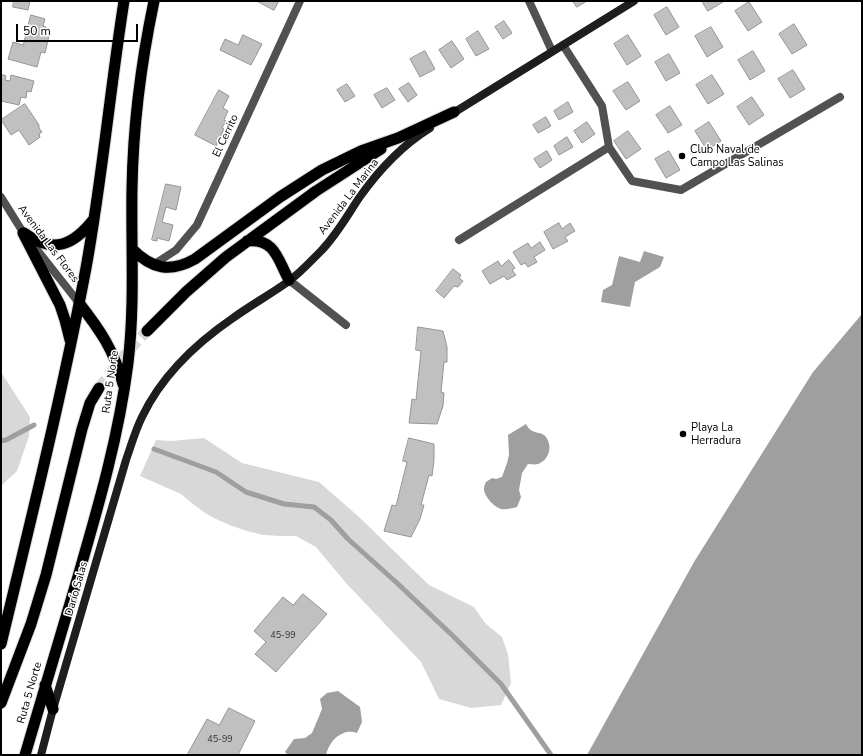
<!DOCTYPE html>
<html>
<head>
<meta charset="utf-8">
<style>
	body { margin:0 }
	#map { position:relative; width:863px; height:756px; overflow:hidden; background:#fff; font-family:"Nunito Sans",sans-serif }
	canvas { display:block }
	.frame { position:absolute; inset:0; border:2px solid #000; pointer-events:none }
	.scale { position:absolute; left:16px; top:24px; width:122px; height:18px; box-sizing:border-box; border:2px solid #000; border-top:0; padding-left:5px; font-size:12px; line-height:14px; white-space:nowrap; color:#000; -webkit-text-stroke:3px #fff; paint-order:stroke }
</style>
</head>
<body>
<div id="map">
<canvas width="863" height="756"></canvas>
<div class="frame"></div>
<div class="scale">50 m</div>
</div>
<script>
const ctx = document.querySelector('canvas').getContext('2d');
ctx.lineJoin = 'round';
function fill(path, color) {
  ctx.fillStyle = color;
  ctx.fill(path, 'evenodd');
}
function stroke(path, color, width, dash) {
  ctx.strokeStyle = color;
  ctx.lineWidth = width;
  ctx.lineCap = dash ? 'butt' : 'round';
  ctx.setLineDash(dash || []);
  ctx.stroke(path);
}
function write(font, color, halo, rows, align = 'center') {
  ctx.font = font + ' "Nunito Sans",sans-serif';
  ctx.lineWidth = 3;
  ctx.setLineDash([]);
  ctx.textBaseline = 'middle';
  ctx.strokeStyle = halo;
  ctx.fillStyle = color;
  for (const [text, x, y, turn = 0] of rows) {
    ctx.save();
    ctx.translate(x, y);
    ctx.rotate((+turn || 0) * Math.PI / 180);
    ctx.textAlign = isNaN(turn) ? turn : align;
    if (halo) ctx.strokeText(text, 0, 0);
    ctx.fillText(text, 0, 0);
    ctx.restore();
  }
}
fill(new Path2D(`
	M1,372L30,417L29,436L17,471L1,486Z
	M204,438L242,463L319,482L358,516L429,585L474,607L485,623L502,637L508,654L511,683L501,705L471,708L439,699L421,662L346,583L316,547L296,536H280L263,535L247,531L232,526L218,520L205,513L193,504L181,494L140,476L156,440L171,441Z`), '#d8d8d8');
fill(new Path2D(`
	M644,251L664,257L660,267L635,282L630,307L601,302L603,290L612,285L619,256L640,262Z
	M862,314V755H587L694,562L813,372Z
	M526,424C532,436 541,430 546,437C553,447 549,460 538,464C535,465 531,464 528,464L522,473L519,490L521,497L517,507C512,508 506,510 501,509C494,507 483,495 484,488C484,486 485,484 486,482L492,478L496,479L502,477L507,463L509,455L508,435Z
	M338,691L360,707L362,722L357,733C353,732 348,731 344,733C334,736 328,746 326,755H288L285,752L294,739L305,738L312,733L322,709L320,699L327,693Z`), '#9f9f9f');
stroke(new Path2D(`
	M1,441L6,440L34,425
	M154,449L216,472L246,492L284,504L314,507L331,520L348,539L397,583L453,636L501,684L551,755`), '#9f9f9f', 5);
const building = new Path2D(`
	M14,1H30L28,10L13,7Z
	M257,1H279L274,10Z
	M573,1H587L577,7Z
	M702,1H722L723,2L708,11Z
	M749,2L762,22L748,31L735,11Z
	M667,7L679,27L666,35L654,15Z
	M31,15L45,19L43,26L46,27L44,34L49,36L45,53L41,52L37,67L8,59L13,42L23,45Z
	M504,21L512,33L503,39L495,27Z
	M794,24L807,45L792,54L779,34Z
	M711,27L723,47L707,57L695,36Z
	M478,31L489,49L476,56L466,39Z
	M243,35L262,44L251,65L220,50L225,39L238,45Z
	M628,35L641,56L627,65L614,44Z
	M452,41L464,59L451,68L439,50Z
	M425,51L435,69L420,77L410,59Z
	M753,51L765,71L750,80L738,60Z
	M669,54L680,73L666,81L655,62Z
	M793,70L805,89L790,98L778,79Z
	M1,74L6,76L5,80L10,81L11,75L34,81L31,92L27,91L26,98L21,97L19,105L1,101Z
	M712,75L724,94L708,104L696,85Z
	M628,82L640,101L626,110L613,91Z
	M409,83L417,95L408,102L399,89Z
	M347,84L355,96L345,102L337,90Z
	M387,88L395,100L382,108L374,95Z
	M219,90L229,96L223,108L228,111L224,120L226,121L222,128L224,129L216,146L195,135Z
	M752,97L764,115L749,125L737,107Z
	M568,102L573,112L559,120L554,111Z
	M25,104L39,125V128L42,132L39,134L40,137L29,145L19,130L11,135L1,120Z
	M670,106L682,125L668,133L656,115Z
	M546,117L551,126L538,133L533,125Z
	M587,122L595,134L582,143L574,131Z
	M709,122L721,141L707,150L695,131Z
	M628,131L641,149L626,159L614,141Z
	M567,137L573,147L559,155L554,146Z
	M547,151L552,160L540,168L534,159Z
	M669,151L680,170L666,178L655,159Z
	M166,184L181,187L176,210L166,207L162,222L173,225L169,241L157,238V241L152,240Z
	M559,223L562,229L570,223L575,231L565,237L568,241L553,249L544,232Z
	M540,242L545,250L534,257L537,262L528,267L525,263L521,265L513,252L528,243L531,248Z
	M509,260L515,268L512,270L516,275L507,280L504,276L490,284L482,271L498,261L501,266Z
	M453,269L461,275L459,278L463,281L458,287L454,286L444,298L436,291Z
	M418,327L443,331L447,347V362H444L441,392L444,393L443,406L437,424L409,423L412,399L416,400L421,351L416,350Z
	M409,438L434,444V460L432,476L429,475L421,505H424L420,519L411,537L384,531L392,505L396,506L407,462L403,461Z
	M303,594L327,614L276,672L255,654L266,642L254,631L283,597L293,605Z
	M229,708L255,721L238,755H187L207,719L219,725Z`);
fill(building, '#c0c0c0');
stroke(building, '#959595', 1);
stroke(new Path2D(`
	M99,388L120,360L147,331`), '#d9d9d9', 11, [11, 5.5]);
const trunk = new Path2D(`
	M23,233L60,305L65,320L70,340
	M24,233C53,254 73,246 94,219
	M247,241C276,238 278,261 289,280
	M132,249C152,269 170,273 195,259L280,197L322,170L361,151L398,138L454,112
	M79,303C100,330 114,350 123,384
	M147,331L186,292L226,257L316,191L381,149
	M1,644C31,519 62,395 86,268C102,180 110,90 124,1
	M45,685L53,709
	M1,703L31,624L46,575L82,429L90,403L99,388
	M25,755C43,694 61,634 79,573C99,504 119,435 128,363C135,305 131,247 132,189C133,125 141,63 154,1`);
stroke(trunk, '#dbdbdb', 13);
stroke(new Path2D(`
	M529,1L552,51
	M609,147L632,181L681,190L840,97
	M459,240L609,147L602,106L563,45
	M289,280L346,325`), '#515151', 8);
stroke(new Path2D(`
	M153,265L176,250L197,225L300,1`), '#515151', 8);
stroke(new Path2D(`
	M1,197L26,237
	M34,246L79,303`), '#515151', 8);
stroke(new Path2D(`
	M450,115L634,1
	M41,755L53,709L126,460C131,446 135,431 142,417C162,375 195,344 233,318C251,305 271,294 289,281C300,273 310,262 320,252C336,236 347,216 359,198C378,171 401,146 430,128`), '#1e1e1e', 8);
stroke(trunk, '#000', 11);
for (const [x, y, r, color] of [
	[682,156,4,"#000"],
	[683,434,4,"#000"]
]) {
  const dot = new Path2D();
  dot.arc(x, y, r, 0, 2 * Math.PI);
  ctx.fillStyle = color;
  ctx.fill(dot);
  stroke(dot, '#fff', 1.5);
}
write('9px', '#303030', null, [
	["45-99",283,636],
	["45-99",220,740]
]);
write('11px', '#000', '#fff', [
	["El Cerrito",226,136,-65],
	["Avenida La Marina",349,197,-53],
	["Avenida Las Flores",48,244,53],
	["Ruta 5 Norte",111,382,-82],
	["Darío Salas",77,589,-74],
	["Ruta 5 Norte",30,693,-74]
]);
write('11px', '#000', '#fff', [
	["Club Naval de",690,150],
	["Campo Las Salinas",690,163],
	["Playa La",691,428],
	["Herradura",691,441]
], 'left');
</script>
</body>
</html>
